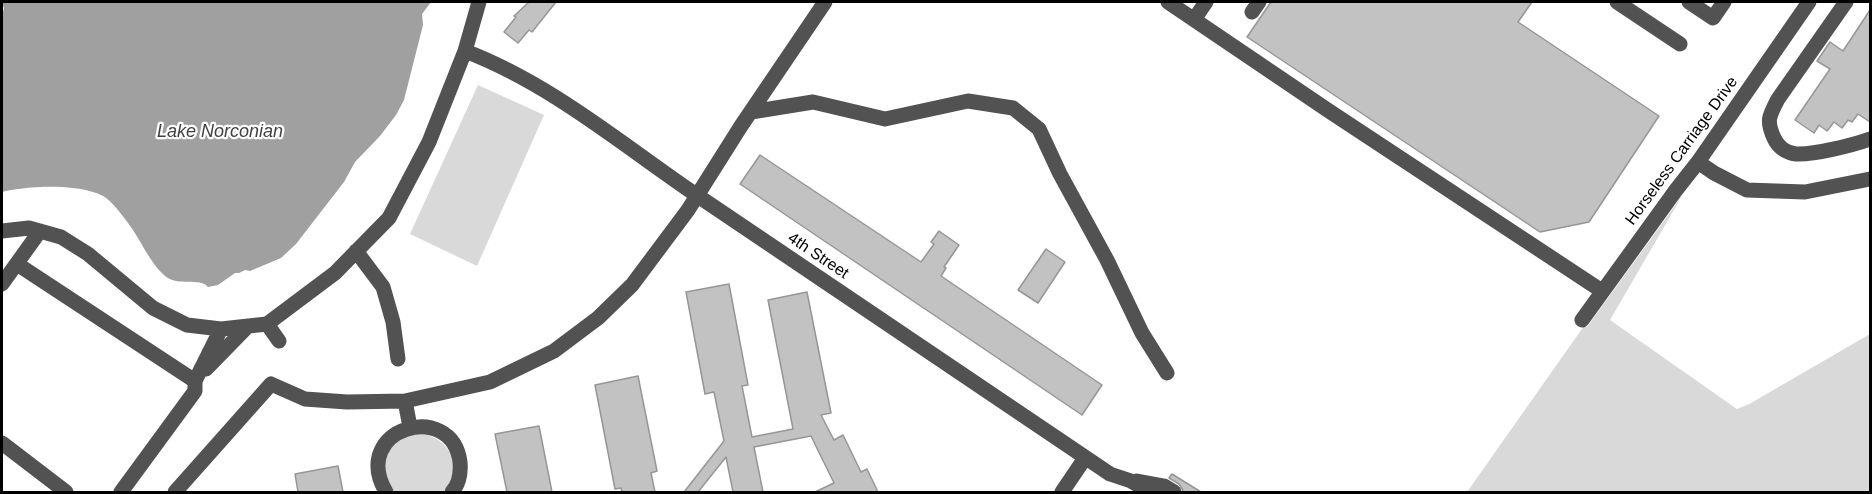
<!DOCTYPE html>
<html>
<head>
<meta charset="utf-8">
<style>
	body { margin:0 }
	#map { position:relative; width:1872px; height:494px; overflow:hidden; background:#fff; font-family:Arial,sans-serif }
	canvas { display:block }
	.frame { position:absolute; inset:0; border:3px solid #000; pointer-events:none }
</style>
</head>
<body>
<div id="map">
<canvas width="1872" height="494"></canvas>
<div class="frame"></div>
</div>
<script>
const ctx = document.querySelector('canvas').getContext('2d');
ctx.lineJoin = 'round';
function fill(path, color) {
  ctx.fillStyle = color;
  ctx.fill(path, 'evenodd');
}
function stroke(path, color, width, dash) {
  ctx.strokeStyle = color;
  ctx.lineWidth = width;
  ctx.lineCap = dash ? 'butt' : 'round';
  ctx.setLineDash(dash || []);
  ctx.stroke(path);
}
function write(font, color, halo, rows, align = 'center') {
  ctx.font = font + ' Arial,sans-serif';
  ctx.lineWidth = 4.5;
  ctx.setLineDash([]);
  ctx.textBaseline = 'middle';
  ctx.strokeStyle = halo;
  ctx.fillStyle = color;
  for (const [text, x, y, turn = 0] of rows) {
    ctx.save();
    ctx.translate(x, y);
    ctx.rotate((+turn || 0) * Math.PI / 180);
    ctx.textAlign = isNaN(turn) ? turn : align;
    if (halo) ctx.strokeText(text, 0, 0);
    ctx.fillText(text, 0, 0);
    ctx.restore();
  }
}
fill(new Path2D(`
	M478,85L544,115L477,266L410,234Z
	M1682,196L1610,320L1737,409L1751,403L1870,334V492H1467L1584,326L1587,327Z
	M419,433C451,438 465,467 443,492H395C382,477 381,450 401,439C406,436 413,435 419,433Z`), '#d9d9d9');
fill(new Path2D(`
	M2,2H431L422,14L423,25L404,100L396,115L380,136L355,162L344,182L296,244L281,258L250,271L245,270L239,273H235L218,285L208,287C200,277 178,287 165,276C149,262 141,240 128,223C122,215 111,200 103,196C77,183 28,186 2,192V18L4,7L2,6Z`), '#a0a0a0');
const building = new Path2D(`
	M529,2H556L532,32L529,30L518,43L504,32L516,17L514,16Z
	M1271,2H1532L1518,22L1659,116L1589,222L1540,232L1247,37Z
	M1870,10V122L1858,114L1852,122L1848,120L1842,128L1834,122L1827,131L1819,125L1814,133L1795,120L1830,69L1817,61L1830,42L1843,51Z
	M760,155L921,262L934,244L931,242L939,231L959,245L944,267L946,268L941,276L1102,385L1082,415L740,184Z
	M1046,249L1065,262L1038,303L1018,290Z
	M729,284L748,385L742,386L752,437L793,429L768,300L807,292L831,413L821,415L834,440L843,435L861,472L867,469L878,492H815L834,483L811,436L754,447L763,492H733L726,457L698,492H684L724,441L714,392L705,394L686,292Z
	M638,376L657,471L651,473L655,492H622L621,488L615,489L595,385Z
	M539,426L552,492H507L495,434Z
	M338,466L343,492H298L295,474Z
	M1172,474L1201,492H1184L1179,484L1169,478Z`);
fill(building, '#c2c2c2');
stroke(building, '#969696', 1.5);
stroke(new Path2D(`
	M1168,2L1329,111L1602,291
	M1617,2L1680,44
	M1689,2L1713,18L1724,2
	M1846,2L1778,99C1769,116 1766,121 1774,138C1778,147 1786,153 1796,154C1814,155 1853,145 1870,139
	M1252,12L1259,2
	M1195,18L1206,2
	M465,51C549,83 619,142 692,192C831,286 970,380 1110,474L1131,481L1150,492
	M751,112L813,102L885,119L968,101L1013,108L1039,129L1060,174L1107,260L1142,333L1167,373
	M1698,162L1714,173L1747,190L1805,192L1870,179
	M2,231L29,228L61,237L88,254L153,308L187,325L221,329L267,324L335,273L389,218L429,142L465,51L479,2
	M356,251L383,287L393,322L398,359
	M17,264L195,381
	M2,284L40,231
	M1582,320L1676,190L1698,162L1809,2
	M267,324L279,341
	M206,369L248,326
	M410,427L405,401L490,382L554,351L598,318L632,285L688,210L741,126L825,2
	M2,443L66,492
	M1137,481L1164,486L1174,492
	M121,492L195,391V381L221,329
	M175,492L271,384L305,399L347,402L405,401
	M386,492C349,428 452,399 460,462C461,473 459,484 452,492
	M1062,492L1085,458`), '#525252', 15);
write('16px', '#000', '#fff', [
	["Horseless Carriage Drive",1682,151,-54],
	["4th Street",818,256,34]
]);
write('italic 18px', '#414141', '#fff', [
	["Lake Norconian",220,132]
]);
</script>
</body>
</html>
